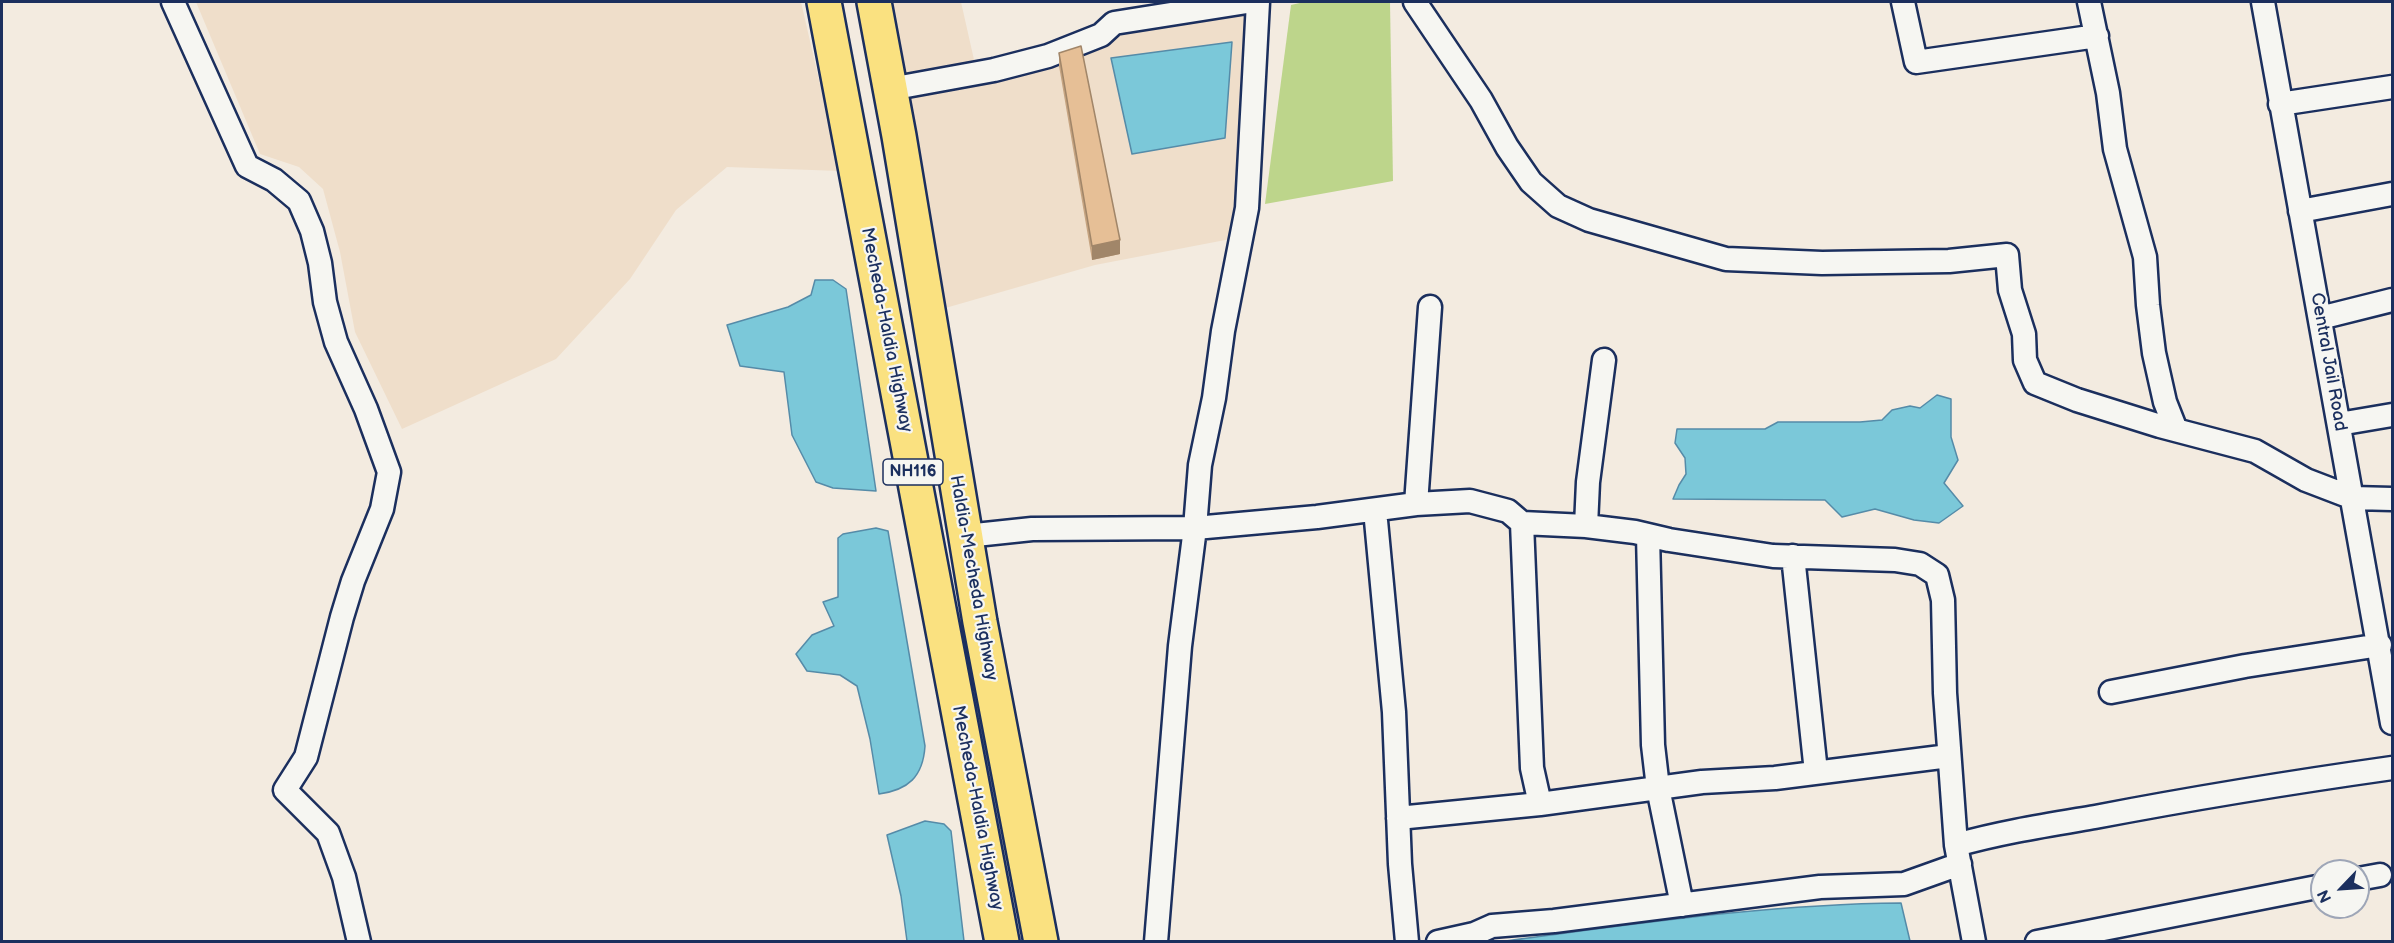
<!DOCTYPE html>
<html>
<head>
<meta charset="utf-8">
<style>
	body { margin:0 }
	#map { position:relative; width:2394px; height:943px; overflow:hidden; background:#f3ebe0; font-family:"Balsamiq Sans",sans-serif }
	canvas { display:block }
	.frame { position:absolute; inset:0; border:3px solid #1b2f5e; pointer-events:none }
	.north { position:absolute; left:2310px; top:859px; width:60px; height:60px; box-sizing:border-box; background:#f6f6f2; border:2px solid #9ea6b7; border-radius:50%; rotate:245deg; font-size:16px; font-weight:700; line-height:24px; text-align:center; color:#1b2f5e }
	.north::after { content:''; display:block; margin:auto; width:21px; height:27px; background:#1b2f5e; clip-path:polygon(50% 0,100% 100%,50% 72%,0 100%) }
</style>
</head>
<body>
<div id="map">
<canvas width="2394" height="943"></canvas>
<div class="frame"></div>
<div class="north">N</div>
</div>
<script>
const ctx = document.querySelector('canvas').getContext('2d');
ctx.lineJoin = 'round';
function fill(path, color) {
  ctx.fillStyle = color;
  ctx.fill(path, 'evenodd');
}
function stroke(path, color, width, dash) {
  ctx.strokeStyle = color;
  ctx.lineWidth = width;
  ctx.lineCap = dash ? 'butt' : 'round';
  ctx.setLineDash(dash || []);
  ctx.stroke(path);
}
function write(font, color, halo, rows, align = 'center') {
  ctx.font = font + ' "Balsamiq Sans",sans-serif';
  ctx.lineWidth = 4.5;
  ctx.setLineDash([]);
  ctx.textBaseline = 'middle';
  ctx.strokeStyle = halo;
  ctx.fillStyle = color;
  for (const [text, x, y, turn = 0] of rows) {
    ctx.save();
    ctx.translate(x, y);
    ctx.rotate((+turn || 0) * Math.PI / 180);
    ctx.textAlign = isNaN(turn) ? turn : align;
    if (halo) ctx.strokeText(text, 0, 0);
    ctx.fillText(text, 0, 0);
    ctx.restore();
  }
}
fill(new Path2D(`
	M196,2H801L840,171L727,167L676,210L630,279L556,359L402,429L355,332L340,252L323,189L299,167L260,154Z
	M874,2H961L977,73L1101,35L1247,2L1241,237L1095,265L928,313Z`), '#efdeca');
fill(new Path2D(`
	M1304,2H1390L1393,181L1265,204L1291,5Z`), '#bdd58b');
const water = new Path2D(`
	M1232,42L1225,138L1132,154L1111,58Z
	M815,280H833L846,289L876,491L833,488L816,482L792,435L784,372L740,366L727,325L788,307L811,295Z
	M1937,395L1951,399V437L1958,460L1944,483L1963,506L1939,523L1914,520L1875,509L1842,517L1825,500L1673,499L1679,485L1686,474L1685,458L1675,443L1677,429H1765L1778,422H1860L1882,420L1892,410L1910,406L1920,408Z
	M876,528L888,531L925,746C923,777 908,790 879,794L870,739L857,686L840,675L807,671L796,654L812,635L834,626L823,602L838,597V538L843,534Z
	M925,821L944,824L951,831L964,941H907L901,896L887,835Z
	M1901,903L1910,941H1505C1636,924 1769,904 1901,903Z`);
fill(water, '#7bc8d9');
stroke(water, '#558ba8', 1.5);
const street = new Path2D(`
	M173,2L247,166L274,180L299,201L312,231L320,263L325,302L336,342L366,409L389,472L382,509L353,581L342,617L306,757L285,790L328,833L344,877L359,942
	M1415,2L1481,100L1507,147L1531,182L1558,206L1589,220L1726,259L1822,263L1949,261L2007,255L2010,290L2024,334L2025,360L2035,383L2077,400L2160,426L2255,451L2306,480L2353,498L2392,499
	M1903,2L1916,62L2097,36
	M2089,2L2108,93L2115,149L2145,257L2148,305L2154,353L2165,402L2176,430
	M2263,2L2392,723
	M890,89L994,70L1048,56L1101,35L1114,23L1247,2
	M2280,104L2392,87
	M2300,211L2392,194
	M2320,318L2392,300
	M2339,424L2392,415
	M1416,504L1430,307
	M1375,510L1394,712L1400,864L1407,942
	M1522,523L1532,768L1540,804L1702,782L1775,778L1949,756
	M1586,526L1588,482L1604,360
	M1648,535L1653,745L1658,788L1682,905
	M966,536L1032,529L1195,528L1200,465L1214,398L1223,331L1247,208L1258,2
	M1793,556L1816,772
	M2111,692L2245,666L2380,645
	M1398,818L1540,804
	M1956,845C2002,832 2048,825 2095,817C2194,798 2293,782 2392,768
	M2358,879L2380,875
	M1156,942L1180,646L1195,528L1317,517L1416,504L1470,501L1508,511L1522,523L1586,526L1635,532L1669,540L1773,556L1895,560L1920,564L1937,575L1943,600L1945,693L1956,845L1974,942
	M1438,942L1474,934L1492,926L1554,921L1820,887L1904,884L1960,864
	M2037,942L2322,886`);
const highway = new Path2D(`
	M824,2L1002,942
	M874,2L899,136L980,622L1041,942`);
stroke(street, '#1b2f5e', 27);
stroke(highway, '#1b2f5e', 38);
stroke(street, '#f6f6f2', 22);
stroke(highway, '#fae180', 33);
fill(new Path2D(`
	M1059,53L1120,254L1092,260L1059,66Z`), '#c6a481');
fill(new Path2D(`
	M1120,240V254L1092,260V246Z`), '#a18669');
const building = new Path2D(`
	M1081,46L1120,240L1092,246L1059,53Z`);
fill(building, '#e6bf96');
stroke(building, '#a18669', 1.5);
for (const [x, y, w] of [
	[913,472,60]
]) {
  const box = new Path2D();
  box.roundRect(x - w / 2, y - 13, w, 26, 4.5);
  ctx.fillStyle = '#f6f6f2';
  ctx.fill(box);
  stroke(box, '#1b2f5e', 1.5);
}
write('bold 16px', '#1b2f5e', null, [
	["NH116",913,472]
]);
write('18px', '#1b2f5e', '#f6f6f2', [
	["Mecheda-Haldia Highway",886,330,79],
	["Central Jail Road",2328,362,80],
	["Haldia-Mecheda Highway",973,578,80],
	["Mecheda-Haldia Highway",977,808,79]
]);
</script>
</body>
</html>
